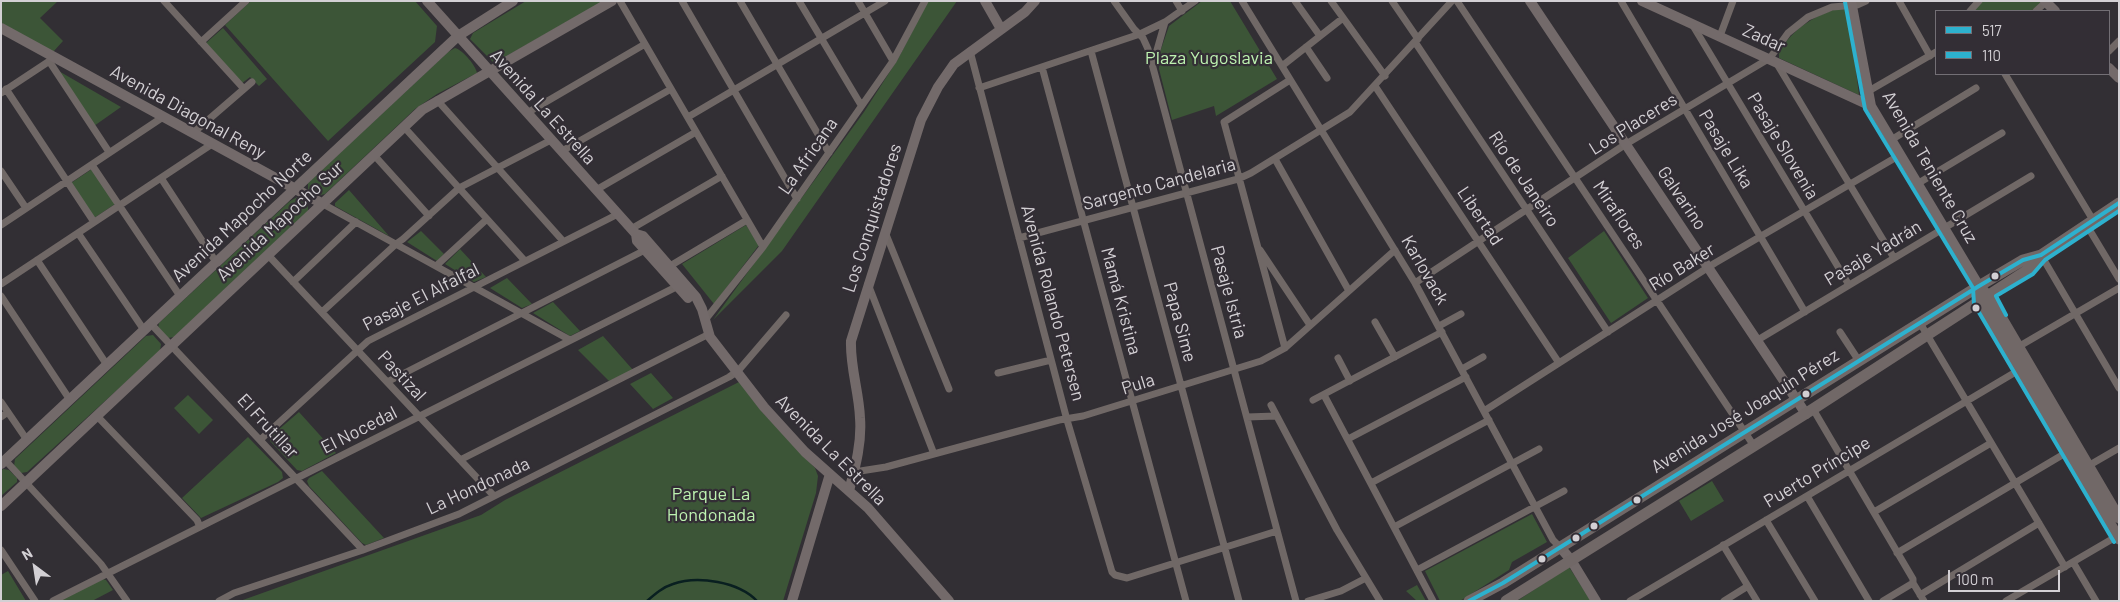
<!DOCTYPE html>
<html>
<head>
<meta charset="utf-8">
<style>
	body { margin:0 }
	#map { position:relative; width:2120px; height:602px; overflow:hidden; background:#322f34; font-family:Barlow,sans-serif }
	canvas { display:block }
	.frame { position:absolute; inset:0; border:2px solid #d3d0d4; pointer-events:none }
	.legend { position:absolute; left:1935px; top:10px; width:175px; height:65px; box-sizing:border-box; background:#332e35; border:1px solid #736f75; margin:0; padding:6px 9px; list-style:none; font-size:15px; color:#d3d0d4 }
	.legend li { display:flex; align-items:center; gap:10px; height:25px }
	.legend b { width:25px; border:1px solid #736f75 }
	.north { position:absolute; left:10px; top:542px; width:50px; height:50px; -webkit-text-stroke:4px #332e35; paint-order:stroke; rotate:329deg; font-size:14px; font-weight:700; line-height:20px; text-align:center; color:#d3d0d4 }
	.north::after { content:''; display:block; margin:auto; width:18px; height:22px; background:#d3d0d4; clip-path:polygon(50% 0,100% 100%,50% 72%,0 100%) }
	.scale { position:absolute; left:1948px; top:570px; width:112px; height:22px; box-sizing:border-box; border:2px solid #d3d0d4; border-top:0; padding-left:6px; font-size:15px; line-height:18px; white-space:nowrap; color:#d3d0d4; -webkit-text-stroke:4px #332e35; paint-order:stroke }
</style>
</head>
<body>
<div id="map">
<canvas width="2120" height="602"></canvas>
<div class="frame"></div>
<ul class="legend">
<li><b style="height:6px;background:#2db1ce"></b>517</li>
<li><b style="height:6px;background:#2db1ce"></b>110</li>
</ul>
<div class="north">N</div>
<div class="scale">100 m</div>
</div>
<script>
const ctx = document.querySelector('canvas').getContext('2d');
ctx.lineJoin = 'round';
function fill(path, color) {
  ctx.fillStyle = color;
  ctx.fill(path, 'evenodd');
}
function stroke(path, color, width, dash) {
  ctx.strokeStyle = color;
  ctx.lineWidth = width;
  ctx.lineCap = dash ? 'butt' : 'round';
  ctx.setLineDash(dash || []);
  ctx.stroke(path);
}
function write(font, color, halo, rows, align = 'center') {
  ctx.font = font + ' Barlow,sans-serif';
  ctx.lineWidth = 4.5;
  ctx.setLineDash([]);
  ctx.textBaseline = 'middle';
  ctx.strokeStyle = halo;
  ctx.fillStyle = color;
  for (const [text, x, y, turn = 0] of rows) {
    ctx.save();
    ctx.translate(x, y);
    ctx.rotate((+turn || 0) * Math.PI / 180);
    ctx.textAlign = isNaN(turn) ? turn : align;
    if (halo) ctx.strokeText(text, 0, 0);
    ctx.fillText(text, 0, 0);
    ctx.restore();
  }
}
fill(new Path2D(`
	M1,1H58L40,18L63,41L53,52L1,23Z
	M251,1H415L437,26L435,42L328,141L225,25Z
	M526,1H604L494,63L470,39L473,33Z
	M928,1H957L782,251L713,320L864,112L898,59Z
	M1202,1H1230L1277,79L1216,116L1214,106L1172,120L1159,69L1160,52L1169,26Z
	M1983,1H2040L2041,3L2031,11H1973Z
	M1839,8L1848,10L1849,15L1859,95L1779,58V52C1794,28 1812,17 1839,8Z
	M223,28L267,79L259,86L250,77L241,84L206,43Z
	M455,48C463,50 476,66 477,73L437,94L415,109L325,194L317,196L308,190V183L448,52Z
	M57,70L121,107L94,126Z
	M92,169L115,204L94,218L71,183Z
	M349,190L389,236L335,206V203Z
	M297,197L308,206V211L174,337L168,338L158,328L159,323L290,201Z
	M746,225L759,245L714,304L682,264Z
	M421,231L444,254L437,261L407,242Z
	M1604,231L1648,298L1611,323L1568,258Z
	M460,249L486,277L474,282L445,264Z
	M507,278L532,304L522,308L490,288Z
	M553,302L580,331L570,336L533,313Z
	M153,335L161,344L160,351L27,472L21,473L14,466L15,459L146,336Z
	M603,336L633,370L609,381L578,350Z
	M651,373L673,398L653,409L630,384Z
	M739,382L763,413L815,468L818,476L816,493L783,601H240L481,515L505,500Z
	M188,395L213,420L199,434L174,408Z
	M299,412L336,453L302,471L297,470L270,441V437Z
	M248,437L282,472L283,478L278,482L201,518L182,498Z
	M3,469L9,470L17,478V482L1,496V471Z
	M322,471L384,538L366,545L362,543L309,486L307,481L309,478Z
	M1712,481L1724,501L1691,521L1679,501Z
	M1532,514L1547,542L1512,562L1509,570L1460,601H1440L1425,571Z
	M1569,567L1591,601H1517Z
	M8,571L26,601H27H1V575Z
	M103,579L106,580L113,590L92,601H59Z
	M1417,585L1426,601H1417L1406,591Z`), '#3c5537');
stroke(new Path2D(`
	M647,601C655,594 663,587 673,584C698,575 739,582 757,601`), '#091f20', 2.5);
stroke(new Path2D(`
	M164,1L244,89
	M620,1L763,247
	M682,1L797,199
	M740,1L829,153
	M799,1L861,105
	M858,1L893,61
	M1114,1L1134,29L1143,38L1148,49L1296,601
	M1176,1L1182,11
	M1242,1L1415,283L1553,540L1560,547
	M1295,1L1320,36
	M1331,1L1385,76
	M1392,1L1418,39
	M1457,1L1754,446
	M1621,1L1805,312
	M1899,1L1930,56
	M1970,11L1979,1
	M2036,11L2046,2
	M1692,24L1849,285
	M1720,36L1733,1
	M201,42L246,1
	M1415,42L1608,332
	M1306,47L1327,78
	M970,51L1067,420L1112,572L1115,575L1127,578L1277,531
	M1091,51L1239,601
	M2109,51L2119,41
	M49,61L109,152
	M1153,64L1165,22
	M1777,64L1894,258
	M1282,66L1343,18
	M1042,67L1186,601
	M2005,74L2093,220
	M1375,86L1559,363
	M979,88L1140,34L1165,22L1195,1
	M6,89L94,222
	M1867,92L1936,52
	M1,93L51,60
	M437,100L563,241
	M527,113L645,44
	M688,117L885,1
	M404,127L525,261
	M193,133L252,82
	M1891,140L1976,88
	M562,151L671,89
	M374,155L429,216
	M1275,159L1349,291
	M92,165L180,296
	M1,171L26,208
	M161,178L216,262
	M1917,184L2002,133
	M596,190L696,132
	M323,204L570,340
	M2086,224L2119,279
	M1,225L163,117
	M631,229L722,176
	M885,232L949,389
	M78,233L144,330
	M1019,238L1238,179L1251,173L1350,112L1452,1
	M1260,250L1310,325
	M268,255L494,496
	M2041,255L2119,388
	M37,260L107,365
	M436,266L487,219
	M670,266L747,220
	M293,282L356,222
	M1415,283L1626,144L1770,58L1788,33L1808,17L1832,7L1857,5L1866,1
	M1,284L212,144
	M868,284L934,454
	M1,296L70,400
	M322,312L396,244L403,239L459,188L551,140
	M705,320L763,247L893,61L925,1
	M1375,322L1395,357
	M1920,323L2065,567
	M151,324L363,550
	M1439,326L1461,314
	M1840,332L1859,361
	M1756,341L2031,176
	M2015,346L2018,347L2119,288
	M1285,348L1224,122L1290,80
	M1338,358L1350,381
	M1462,369L1483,357
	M998,373L1051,360
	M387,382L645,250
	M1324,395L1433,601
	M1313,400L1442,332
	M1,402L27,440
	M1271,405L1337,530L1380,601
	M1813,409L1913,579V583L1924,601
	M1484,411L1715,263L1900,155
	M97,416L197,520L200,527
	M1,417L8,412
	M1247,417L1276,416
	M1348,439L1466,377
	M260,440L368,341L618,214
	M5,460L101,564L127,601
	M460,460L709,334
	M2088,466L2119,448
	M854,472L886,467L1059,420L1083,416L1261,361L1285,348L1395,250
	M1371,483L1489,420
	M1807,496L1869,601
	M1874,512L1991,443
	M1766,520L1815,601
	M1394,527L1539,449
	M1723,545L1757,601
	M1,550L35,601
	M1897,553L2069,451
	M2073,562L2096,601
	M1417,570L1564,491
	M1920,595L2039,523
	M53,601L678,286
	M219,601L234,593L363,550L459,514L729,377L738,371L786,315
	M1308,601L1341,591L1366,578
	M1630,601L2019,370
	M1724,601L1748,586
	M1883,601L1913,583
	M2006,601L2119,535`), '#706866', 7);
stroke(new Path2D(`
	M427,1L636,234L637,241L688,298
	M985,1L1001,29
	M1530,1L1806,414
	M1642,1L1871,106
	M1851,1L1871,106L1979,286
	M2045,1L2055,11
	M1,28L323,204
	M2109,68L2119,78
	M636,234L643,236L696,297L702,309L710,337L764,407L805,452L868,508L949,601
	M1,464L458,36L513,1
	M849,491C855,468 862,443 860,418C859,392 850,367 851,341L921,120L938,87L954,64L1025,12L1035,1
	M1,506L422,110L612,1
	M1560,547L1571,560L1596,601
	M792,601L830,474`), '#736a6a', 10);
stroke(new Path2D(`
	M1982,289L1991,300L2119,518
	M1979,295V301L2119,539
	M1469,601L1503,583L1979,286L2023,260L2041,255
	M1506,601L1813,409L2029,269L2041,255L2119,203`), '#716867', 11);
stroke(new Path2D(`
	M1469,601L1503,583L1979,286L2023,260L2041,255L2119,203`), '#2db1ce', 4);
stroke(new Path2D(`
	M1845,2L1865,109L1973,288L1974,304L2114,542
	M2006,315L1996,296L2033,274L2045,260L2119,211`), '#2db1ce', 4);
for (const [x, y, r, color] of [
	[1995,276,4.5,"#d3d0d4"],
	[1976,308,4.5,"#d3d0d4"],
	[1806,394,4.5,"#d3d0d4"],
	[1637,500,4.5,"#d3d0d4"],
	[1594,526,4.5,"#d3d0d4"],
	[1576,538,4.5,"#d3d0d4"],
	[1542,559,4.5,"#d3d0d4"]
]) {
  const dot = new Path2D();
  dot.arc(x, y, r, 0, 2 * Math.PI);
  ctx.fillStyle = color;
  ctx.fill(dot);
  stroke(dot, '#332e35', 2);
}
write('18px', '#d3d0d4', '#332e35', [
	["Zadar",1764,38,24],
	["Avenida La Estrella",543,107,48],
	["Avenida Diagonal Reny",188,112,29],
	["Los Placeres",1633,124,-32],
	["Pasaje Slovenia",1783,146,59],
	["Pasaje Lika",1726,149,59],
	["La Africana",808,156,-55],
	["Avenida Teniente Cruz",1930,167,60],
	["Río de Janeiro",1524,179,56],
	["Sargento Candelaria",1159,184,-15],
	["Galvarino",1682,198,56],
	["Miraflores",1619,215,56],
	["Avenida Mapocho Norte",242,216,-43],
	["Libertad",1480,216,56],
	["Los Conquistadores",872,218,-72],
	["Avenida Mapocho Sur",280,221,-43],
	["Pasaje Yadrán",1873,253,-31],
	["Río Baker",1682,267,-32],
	["Karlovack",1425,270,60],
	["Pasaje Istria",1229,292,75],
	["Pasaje El Alfalfal",421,297,-27],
	["Mamá Kristina",1121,301,75],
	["Avenida Rolando Petersen",1053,303,75],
	["Papa Sime",1180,322,75],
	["Pastizal",402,376,47],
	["Pula",1138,384,-17],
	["Avenida José Joaquín Pérez",1745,411,-32],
	["El Frutillar",268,426,47],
	["El Nocedal",359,430,-27],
	["Avenida La Estrella",831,450,45],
	["Puerto Príncipe",1817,472,-31],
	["La Hondonada",478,486,-25]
]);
write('18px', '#bdf2b0', '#332e35', [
	["Plaza Yugoslavia",1209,58],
	["Parque La",711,494],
	["Hondonada",711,515]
]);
</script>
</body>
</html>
